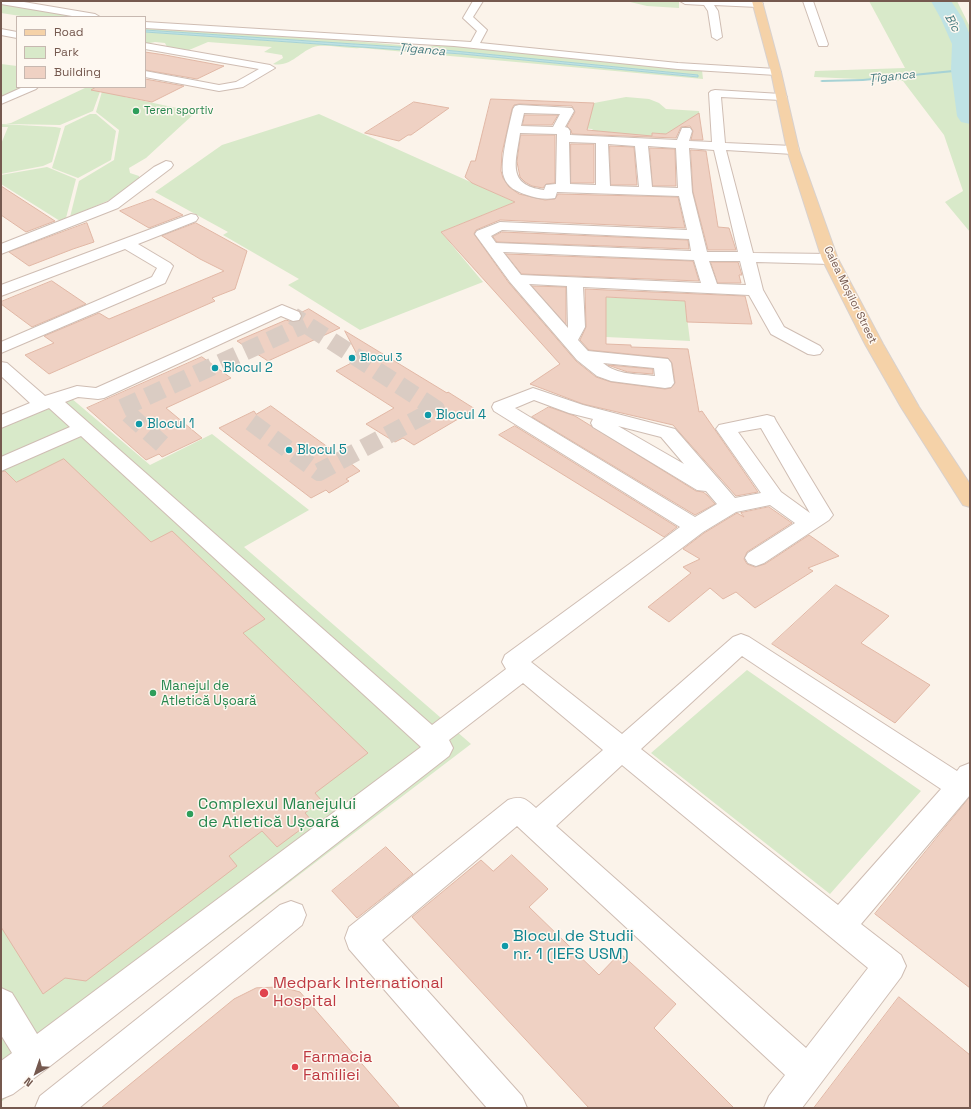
<!DOCTYPE html>
<html>
<head>
<meta charset="utf-8">
<style>
	body { margin:0 }
	#map { position:relative; width:971px; height:1109px; overflow:hidden; background:#fbf3ea; font-family:"Space Grotesk",sans-serif }
	canvas { display:block }
	.frame { position:absolute; inset:0; border:2px solid #75594f; pointer-events:none }
	.legend { position:absolute; left:16px; top:16px; width:130px; height:72px; box-sizing:border-box; background:#fef8f1; border:1px solid #c7b8b0; margin:0; padding:5px 7px; list-style:none; font-size:12px; color:#75594f }
	.legend li { display:flex; align-items:center; gap:8px; height:20px }
	.legend b { width:20px; border:1px solid #c7b8b0 }
	.north { position:absolute; left:16px; top:1053px; width:40px; height:40px; -webkit-text-stroke:3px #fef8f1; paint-order:stroke; rotate:220deg; font-size:11px; font-weight:700; line-height:16px; text-align:center; color:#75594f }
	.north::after { content:''; display:block; margin:auto; width:14px; height:18px; background:#75594f; clip-path:polygon(50% 0,100% 100%,50% 72%,0 100%) }
</style>
</head>
<body>
<div id="map">
<canvas width="971" height="1109"></canvas>
<div class="frame"></div>
<ul class="legend">
<li><b style="height:5px;background:#f5d2a8"></b>Road</li>
<li><b style="height:11px;background:#d8e9c9"></b>Park</li>
<li><b style="height:11px;background:#efd1c3"></b>Building</li>
</ul>
<div class="north">N</div>
</div>
<script>
const ctx = document.querySelector('canvas').getContext('2d');
ctx.lineJoin = 'round';
function fill(path, color) {
  ctx.fillStyle = color;
  ctx.fill(path, 'evenodd');
}
function stroke(path, color, width, dash) {
  ctx.strokeStyle = color;
  ctx.lineWidth = width;
  ctx.lineCap = dash ? 'butt' : 'round';
  ctx.setLineDash(dash || []);
  ctx.stroke(path);
}
function write(font, color, halo, rows, align = 'center') {
  ctx.font = font + ' "Space Grotesk",sans-serif';
  ctx.lineWidth = 3;
  ctx.setLineDash([]);
  ctx.textBaseline = 'middle';
  ctx.strokeStyle = halo;
  ctx.fillStyle = color;
  for (const [text, x, y, turn = 0] of rows) {
    ctx.save();
    ctx.translate(x, y);
    ctx.rotate((+turn || 0) * Math.PI / 180);
    ctx.textAlign = isNaN(turn) ? turn : align;
    if (halo) ctx.strokeText(text, 0, 0);
    ctx.fillText(text, 0, 0);
    ctx.restore();
  }
}
fill(new Path2D(`
	M626,1H679V8L647,6Z
	M869,1H957L970,27V232L945,202L963,191L944,135L903,81L814,77L815,71L905,68Z
	M1,2L85,17H27L1,13Z
	M145,28L322,37L328,39L425,47L444,45L702,70L703,79L362,48C347,49 332,45 318,46C302,48 292,68 273,64L283,58L282,55L264,52L272,47L208,42L189,50L167,47L165,43L155,42L145,44V32L462,54L698,77V75L444,50L145,30Z
	M1,64L17,66V87H24L1,97Z
	M87,87H98L101,89L93,111L60,125L6,124L11,123Z
	M103,88L127,95L125,97L196,112L146,158L129,168L130,173L139,176V179L119,196L70,217L79,181L114,160L119,130L96,112Z
	M626,97L649,99L659,103L666,109L699,111L700,120L690,119L662,137L661,133H652V137L594,131L592,129L579,128L592,107L594,103Z
	M90,114H96L116,131L111,160L78,178L52,168L65,126Z
	M319,114L515,202L441,232L483,282L360,330L288,285L299,279L223,235L228,232L155,192L222,145Z
	M1,124L55,127L61,128L52,162L43,166L1,174V144L8,127H1Z
	M47,167L76,179L66,218L60,221L1,184V175Z
	M606,297L685,301L690,341L606,337Z
	M71,398L150,465L212,434L309,510L244,547L471,744L1,1102V428Z
	M747,670L921,791L830,894L651,753Z`), '#d8e9c9');
const water = new Path2D(`
	M145,30L444,50L698,75V77L462,54L145,32Z`);
fill(water, '#bfe2e4');
stroke(water, '#a6d2d5', 1);
fill(new Path2D(`
	M963,69L964,71L863,81L822,82L820,81L822,80L863,79Z`), '#a6d2d5');
fill(new Path2D(`
	M931,1H951L963,19L970,35V124L961,122L957,116L951,70L952,44L941,19Z`), '#bfe2e4');
const building = new Path2D(`
	M145,52L165,55L224,66L197,79L145,70Z
	M145,79L184,86L152,102L91,90L96,87H145Z
	M491,99L594,103L587,130L652,136V133L666,134L699,113L703,140H691L693,131L690,126L681,127L676,138L572,134L571,130L567,126L575,112L572,106L519,104L514,105L512,109L502,153L501,171L503,178L509,187L519,194L545,200L555,199L558,194L678,197L685,228L500,220L476,230L474,234L509,283L576,361L596,377L611,382L665,389L671,388L675,383L672,363L668,358L589,350L580,340L586,327L585,289L745,296L752,324L687,322L685,301L606,297V344L631,345V347L688,349L699,412L702,411L758,492L736,496L673,425L583,404L530,384L560,364L441,232L515,202L472,183L465,177L471,161H475Z
	M414,102L449,108L411,135H408L399,141L365,133Z
	M525,115H558L552,125H523Z
	M521,135H555V183L546,184L543,188L532,186L525,182L520,177L517,162Z
	M571,144H594V183H571Z
	M610,146L634,147L637,185H611Z
	M650,148L675,149L676,186H653Z
	M691,150L706,151L718,227L729,228L736,250H708L693,192Z
	M1,186L55,221L26,232L1,215Z
	M153,199L183,215L149,228L120,211Z
	M87,223L94,242L73,249L29,266L9,252Z
	M196,223L247,251L235,289L212,298L215,301L49,374L25,355L54,343L44,336L99,313L109,319L224,271L200,259L162,236Z
	M502,232L688,240L689,249L497,242L493,237Z
	M506,254L693,261L699,281L522,274Z
	M711,262H738L742,275H739L741,283H718Z
	M52,281L86,304L32,327L1,304V302Z
	M532,286L566,287V324Z
	M309,309L340,328L268,361L237,341L286,320L292,322L299,321L302,317L301,313Z
	M345,331L447,393L448,392L475,409L414,445L403,438L395,442L366,424L394,408L336,371L359,359Z
	M202,357L231,378L166,408L202,438L162,457L159,454L146,460L87,408Z
	M608,365L653,369V374L628,372Z
	M271,406L354,466L360,471L346,479L349,481L329,493L326,490L311,498L219,428L254,411L256,414Z
	M549,407L575,416L696,491L703,492L707,495L715,504L695,515L532,417Z
	M515,426L677,527L664,537L499,435Z
	M64,459L151,542L172,531L265,619L243,633L368,753L315,793L321,800L305,813L312,821L277,847L262,831L229,856L237,866L86,981L65,978L43,994L1,927V472L5,471L16,482Z
	M769,507L792,523L747,552L744,559L747,564L755,567L765,564L809,535L839,556L808,568L813,571L755,608L736,592L723,599L710,588L669,622L648,607L691,573L683,567L700,559L683,549L704,533L737,513L744,517L741,513Z
	M836,585L889,616L861,643L930,685L895,723L772,644Z
	M970,797V988L875,914Z
	M386,847L413,874L357,918L332,891Z
	M512,855L548,889L529,907L599,975L620,953L676,1004L654,1028L734,1108H589L412,917L481,860L493,871Z
	M282,987L300,992L400,1108H101L234,999L256,988Z
	M899,997L970,1055V1108H814Z`);
fill(building, '#efd1c3');
stroke(building, '#e1b7a5', 1);
stroke(new Path2D(`
	M251,422L319,472L436,409L293,316
	M162,444L122,408L305,324`), '#daccc3', 18, [18, 9]);
const minor = new Path2D(`
	M1,1H18L95,14L100,17H78L1,4Z
	M473,1H483L473,17L487,30L480,43L678,63L776,69L781,72L776,75L678,69L454,46L145,28V22L471,42L477,31L463,18Z
	M680,1H754L761,2L763,4L758,7L714,5L718,11L722,37L717,40L712,37L708,11L704,5L685,4Z
	M803,1H813L828,44L827,46H819L818,44Z
	M1,29L17,32V38L1,35Z
	M145,43L270,65L275,68L243,87L219,91L145,77V71L219,85L236,82L259,69L145,49Z
	M23,87H38L36,89L1,104V97Z
	M715,90L781,94L785,95L787,97L785,99L781,100L721,97L725,143L793,146L798,147L799,150L798,153L793,154L726,150L753,253L830,254L835,256L838,259L835,262L830,264L756,262L763,290L784,327L820,346L823,350L820,354L814,355L808,354L771,334L749,295L583,287L585,327L578,340L588,351L668,359L671,363L674,383L671,387L665,388L611,381L597,376L577,360L510,282L475,234L477,231L500,222L687,230L679,196L557,192L555,198C546,200 536,198 527,195C517,192 507,187 504,177C499,163 510,123 513,109L515,106L519,105L572,108L574,111L565,127L568,128L570,131V135L677,140L682,128H690L692,131L689,141L712,142L709,93L711,91ZM524,113L560,114L553,127L521,126ZM520,133L557,134L556,184L546,185L544,190C506,185 516,162 520,133ZM569,142L596,143V185L570,184ZM608,144L635,146L639,187L610,186ZM648,146L676,148L678,188L652,187ZM689,148L714,150L738,252H707L692,192ZM502,230L689,239L691,251L496,243L491,236ZM503,252L694,260L701,283L521,275ZM709,261H740L746,285L717,284ZM529,284L567,286L568,328ZM603,363L654,368L655,376C637,374 617,375 603,363Z
	M166,161L171,162L173,165L171,168L118,208L1,254V244L108,202L154,167Z
	M191,214L196,215L198,218L196,221L138,244L170,263L173,266L165,283L1,353V342L152,277L157,268L125,249L1,296V285Z
	M282,305L299,312L301,316L299,320L293,321L281,316L104,398L98,399L78,397L65,402L432,725L506,669L502,662L505,655L680,527L494,411L492,407L494,403L533,388L583,405L675,429L735,498L761,493L716,429L719,425L767,415L774,417L776,421L833,515L829,520L764,563L756,566L748,563L745,558L748,553L795,523L770,505L736,512L703,532L531,662L622,734L733,637L741,634L749,637L957,771L960,767L970,763V795L861,924L901,955L906,966L901,977L802,1108H764L769,1096L785,1075L517,826L382,940L522,1096L527,1108H487L349,949L345,938L349,927L508,800C522,795 526,799 536,808L603,750L523,683L449,740L453,748L449,756L45,1070L13,1094L1,1099V1061L12,1053L1,1035V988L12,993L37,1034L421,747L81,436L1,471V457L70,427L49,408L1,428V415L30,403L1,376V362L7,363L45,396L77,386L96,388ZM534,400L569,413L593,419L591,423L593,427L697,490L706,491L717,504L695,517L515,408ZM618,426L661,437L684,464ZM761,428L810,513L781,492L738,432ZM742,656L941,789L838,905L641,749ZM622,765L868,968L806,1048L556,826Z
	M291,901L302,905L306,915L302,925L79,1108H35L40,1096L280,905Z`);
const major = new Path2D(`
	M752,1H762L781,72L799,150L838,259L883,344L919,407L970,484V507L963,505L901,407L865,344L822,259L787,150L771,72Z`);
stroke(minor, '#cfbdb3', 2);
stroke(major, '#d8d1ce', 2);
fill(minor, '#fff');
fill(major, '#f5d2a8');
for (const [x, y, r, color] of [
	[136,111,4,"#2e9e5b"],
	[352,358,4,"#0f9aa8"],
	[215,368,4,"#0f9aa8"],
	[428,415,4,"#0f9aa8"],
	[139,424,4,"#0f9aa8"],
	[289,450,4,"#0f9aa8"],
	[153,693,4,"#2e9e5b"],
	[190,814,4,"#2e9e5b"],
	[505,946,4,"#0f9aa8"],
	[264,993,5,"#e0444e"],
	[295,1067,4,"#e0444e"]
]) {
  const dot = new Path2D();
  dot.arc(x, y, r, 0, 2 * Math.PI);
  ctx.fillStyle = color;
  ctx.fill(dot);
  stroke(dot, '#fef8f1', 1.5);
}
write('11px', '#27864d', '#fef8f1', [
	["Teren sportiv",144,111]
], 'left');
write('11px', '#75594f', '#fef8f1', [
	["Calea Moșilor Street",850,295,64]
]);
write('11px', '#0d838f', '#fef8f1', [
	["Blocul 3",360,358]
], 'left');
write('italic 12px', '#467b7f', '#fef8f1', [
	["Bîc",952,23,62],
	["Țîganca",422,50,5],
	["Țîganca",892,77,-6]
]);
write('13px', '#0d838f', '#fef8f1', [
	["Blocul 2",223,368],
	["Blocul 4",436,415],
	["Blocul 1",147,424],
	["Blocul 5",297,450]
], 'left');
write('13px', '#27864d', '#fef8f1', [
	["Manejul de",161,686],
	["Atletică Ușoară",161,701]
], 'left');
write('16px', '#27864d', '#fef8f1', [
	["Complexul Manejului",198,805],
	["de Atletică Ușoară",198,823]
], 'left');
write('16px', '#0d838f', '#fef8f1', [
	["Blocul de Studii",513,937],
	["nr. 1 (IEFS USM)",513,955]
], 'left');
write('16px', '#be3a42', '#fef8f1', [
	["Medpark International",273,984],
	["Hospital",273,1002],
	["Farmacia",303,1058],
	["Familiei",303,1076]
], 'left');
</script>
</body>
</html>
